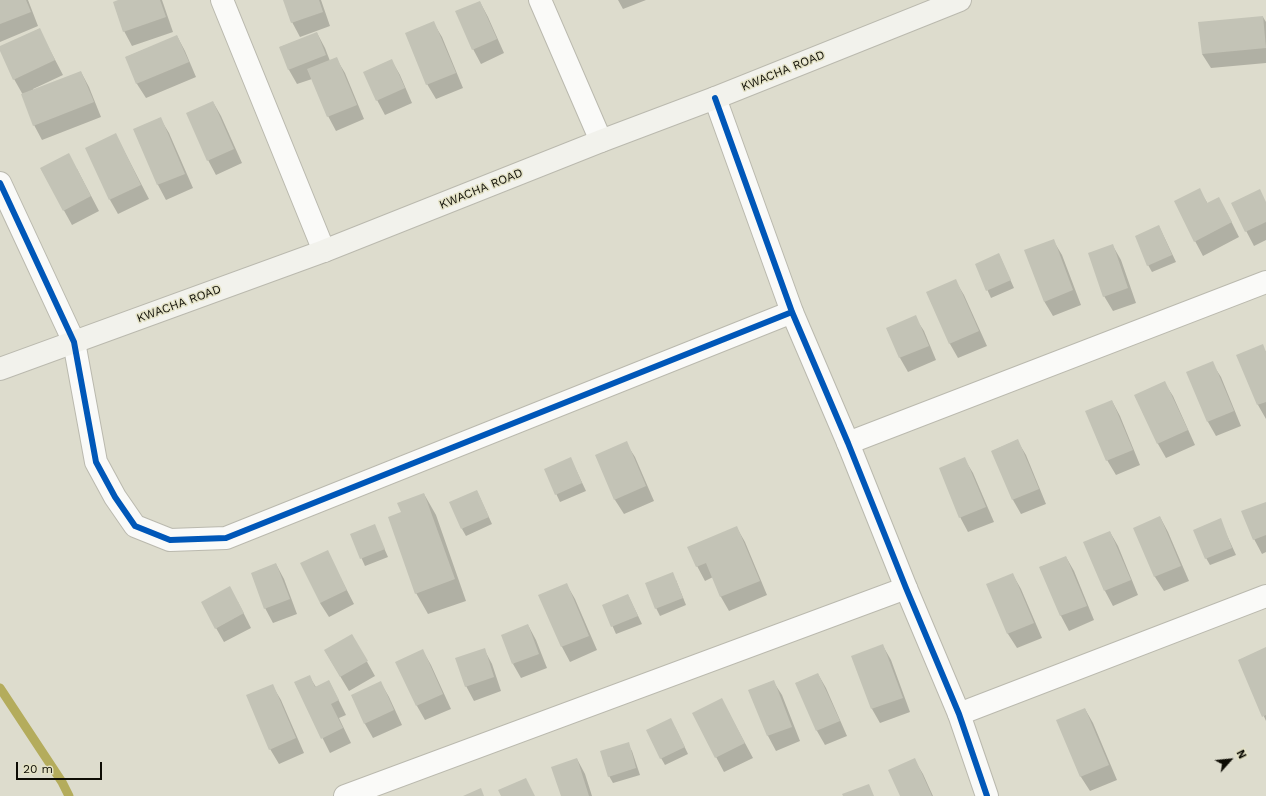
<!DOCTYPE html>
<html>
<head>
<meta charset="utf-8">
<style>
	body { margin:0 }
	#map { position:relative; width:1266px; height:796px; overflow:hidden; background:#dddccd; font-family:"Work Sans",sans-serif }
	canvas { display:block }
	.north { position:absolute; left:1210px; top:740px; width:40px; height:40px; -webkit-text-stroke:3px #e4e2c6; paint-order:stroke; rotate:63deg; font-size:11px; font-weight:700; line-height:16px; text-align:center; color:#0d0c04 }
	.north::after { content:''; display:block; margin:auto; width:14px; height:18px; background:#0d0c04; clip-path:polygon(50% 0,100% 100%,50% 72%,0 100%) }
	.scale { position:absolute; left:16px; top:762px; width:86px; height:18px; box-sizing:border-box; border:2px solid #0d0c04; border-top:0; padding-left:5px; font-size:12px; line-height:14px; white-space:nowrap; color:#0d0c04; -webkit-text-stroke:3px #e4e2c6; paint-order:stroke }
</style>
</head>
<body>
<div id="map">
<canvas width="1266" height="796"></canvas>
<div class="north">N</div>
<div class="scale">20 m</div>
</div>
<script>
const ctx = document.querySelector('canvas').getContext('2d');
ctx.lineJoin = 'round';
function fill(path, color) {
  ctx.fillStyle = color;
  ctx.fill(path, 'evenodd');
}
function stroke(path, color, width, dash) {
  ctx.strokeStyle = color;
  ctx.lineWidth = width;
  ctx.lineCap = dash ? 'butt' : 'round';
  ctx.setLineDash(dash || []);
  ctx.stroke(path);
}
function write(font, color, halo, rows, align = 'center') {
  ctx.font = font + ' "Work Sans",sans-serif';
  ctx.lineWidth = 3;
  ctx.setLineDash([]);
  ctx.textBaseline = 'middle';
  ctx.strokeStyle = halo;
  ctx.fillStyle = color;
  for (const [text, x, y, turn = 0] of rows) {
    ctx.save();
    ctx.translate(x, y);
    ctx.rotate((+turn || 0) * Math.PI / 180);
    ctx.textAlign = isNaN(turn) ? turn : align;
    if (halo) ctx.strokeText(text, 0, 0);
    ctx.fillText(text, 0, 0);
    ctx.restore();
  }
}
fill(new Path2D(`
	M0,0H28L38,26L0,42Z
	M121,0H162L173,32L132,46L124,31Z
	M284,0H321L330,26L300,37L292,22Z
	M618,0H646L623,9Z
	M480,2L488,17L504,53L481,64L473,49Z
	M1263,17L1266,22V63L1211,68L1202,54Z
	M433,22L442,37L463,88L436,99L427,84L406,34Z
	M39,29L63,75L33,89V91L81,72L89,87L101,117L42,140L34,125L23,95L14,79L0,48V47Z
	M317,33L325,48L330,61L336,58L345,73L364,119L336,131L328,116L312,79L297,84L289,70L280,47Z
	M177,36L185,51L196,77L146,98L137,84L126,57Z
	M392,61L400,75L412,103L385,115L377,100Z
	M213,102L221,116L242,163L216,175L208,160Z
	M160,118L169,133L193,188L166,200L158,185L134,130Z
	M116,135L149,199L118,214L110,200Z
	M41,169H77L99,211L72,225Z
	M1199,189L1208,204L1227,213L1239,237L1203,256L1195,241Z
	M1266,202V240L1254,246L1232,204Z
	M1159,226L1176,262L1152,272L1148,265Z
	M1053,240L1062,255L1081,305L1053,316L1044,301Z
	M1113,246L1121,260L1136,303L1113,311L1104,296Z
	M999,254L1014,288L991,298L976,265Z
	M955,280L964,295L987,346L958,358L950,344L927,293Z
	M915,317L924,331L936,360L908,372L900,358L887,329Z
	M1262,346L1266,352V419L1258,405L1238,356Z
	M1212,363L1221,377L1241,426L1216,436L1208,422Z
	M1164,382L1173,396L1195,445L1166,458L1158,444L1135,396Z
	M1112,401L1120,416L1140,465L1116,475L1107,460Z
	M1017,440L1026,455L1046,504L1021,514L1013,500L992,451Z
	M626,443L635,457L654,501L624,514L615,500L596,456Z
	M964,458L973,473L994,522L968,532L960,517Z
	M571,459L586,491L560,502L545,470Z
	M477,491L492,524L466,536L462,529Z
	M424,494L436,515L466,601L428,614L416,593L402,513Z
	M1266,503V552L1262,554L1254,539Z
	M1160,517L1168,532L1189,581L1164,591L1155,577L1135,528Z
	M1220,520L1236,555L1210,565L1206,558Z
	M374,525L388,557L365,566L351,535Z
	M737,528L745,542L767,595L729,611L721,597L713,577L705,581L697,566Z
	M1110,532L1118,546L1138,595L1113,606L1105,591L1085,542Z
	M327,551L354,604L329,617L320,603Z
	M1066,557L1074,571L1094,620L1069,631L1061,616L1040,567Z
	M276,564L284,579L297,614L273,623L265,608Z
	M1013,575L1021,589L1042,638L1017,648L1008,634L988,585Z
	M676,580L686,605L660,616L656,608Z
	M567,585L575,599L597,650L570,662L562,647L540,596Z
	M628,595L642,624L616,634L603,605Z
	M238,602L251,628L224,642L216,628Z
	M528,625L536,640L547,668L521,678L513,664Z
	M352,635L375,676L349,691L325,651Z
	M883,646L891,660L910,712L880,723L872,709L852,657Z
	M1266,648V721L1239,660Z
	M484,649L492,664L501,691L474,701L466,686Z
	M423,651L431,665L451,709L425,720L417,706Z
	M818,674L826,688L847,736L825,745L817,731L796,683Z
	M309,676L316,687L329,681L346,715L339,718L351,743L330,753L295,683Z
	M773,681L782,695L800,741L776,751L768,736L750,690Z
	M381,683L389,697L402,725L373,738L365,724L352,696Z
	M272,685L281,700L304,753L279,764L270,749Z
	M722,700L753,758L724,772L716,757Z
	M1085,709L1093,723L1117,780L1090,791L1081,777L1058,720Z
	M675,727L688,754L665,765L661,758Z
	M628,744L632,751L640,775L613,783L609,776Z
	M577,759L585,774L592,796H562Z
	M914,759L923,774L933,796H901Z`), '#0003');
stroke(new Path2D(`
	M0,688L62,782L69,796`), '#b4ac5c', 9);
fill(new Path2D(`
	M0,0H26L31,12L0,24Z
	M118,0H160L166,17L123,32L113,2Z
	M283,0H319L323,12L291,23Z
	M480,1L497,39L472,50L455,11Z
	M1263,16L1266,48L1202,54L1198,22Z
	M434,21L456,73L426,85L405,33Z
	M40,28L55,60L13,80L0,51V46Z
	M317,32L326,55L288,70L279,47Z
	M177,35L189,62L136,84L125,57Z
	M337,57L357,105L327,117L307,69Z
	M392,59L405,88L376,101L363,72Z
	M81,71L94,102L33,126L21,94Z
	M213,101L234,149L207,161L186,113Z
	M161,117L185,174L157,185L133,129Z
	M116,133L141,185L109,200L85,148Z
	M69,153L91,196L63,211L40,168Z
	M1200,188L1207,203L1219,197L1232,222L1194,242L1174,201Z
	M1260,189L1266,202V222L1245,232L1231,203Z
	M1159,225L1172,255L1147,266L1135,236Z
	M1054,239L1073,290L1044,302L1024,250Z
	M1113,244L1128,288L1103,297L1088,253Z
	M999,253L1011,280L986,291L975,264Z
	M956,279L979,331L949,344L926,292Z
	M916,315L929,346L899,358L886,328Z
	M1263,344L1266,352V402L1257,405L1236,355Z
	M1213,361L1234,411L1207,422L1186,372Z
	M1165,381L1188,430L1157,444L1134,395Z
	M1112,400L1133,450L1106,461L1085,411Z
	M1018,439L1039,489L1012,500L991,451Z
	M627,441L646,486L614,500L595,455Z
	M571,457L582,483L555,495L544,469Z
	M965,457L986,507L959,518L939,468Z
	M477,490L489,517L461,529L449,502Z
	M424,493L455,579L415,594L388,517L401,512L397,503Z
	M1266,502V535L1253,540L1241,511Z
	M1160,516L1181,566L1154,577L1133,528Z
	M1221,518L1232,548L1205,559L1193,530Z
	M375,524L385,549L360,559L350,534Z
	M737,526L760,581L720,597L706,563L696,567L687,547Z
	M1110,531L1131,580L1104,591L1083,542Z
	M328,550L347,590L320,603L300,563Z
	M1066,556L1087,606L1060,616L1039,567Z
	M276,563L290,599L264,609L251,573Z
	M673,572L683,598L655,609L645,583Z
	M1013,573L1034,623L1007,634L986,584Z
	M567,583L589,636L561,647L538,595Z
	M230,586L244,613L215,629L201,602Z
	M628,594L638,616L611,627L602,605Z
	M528,624L539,654L512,664L501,635Z
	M352,634L368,661L340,677L324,650Z
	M883,644L903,698L871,709L851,656Z
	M1266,647V715L1262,717L1238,660Z
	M485,648L494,677L465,687L455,658Z
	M423,649L443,694L416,706L395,662Z
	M818,673L840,721L816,731L795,683Z
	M310,675L315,687L329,680L339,700L331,704L343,728L321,739L294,682Z
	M774,680L792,727L767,736L748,690Z
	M381,681L394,710L364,724L351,695Z
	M273,684L296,738L269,750L246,695Z
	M722,698L745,743L715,758L692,713Z
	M1085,708L1109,765L1080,777L1056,720Z
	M671,718L685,747L660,759L646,730Z
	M629,742L636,768L608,777L600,751Z
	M577,758L589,796H561L551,767Z
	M915,758L932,796H900L888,770Z
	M526,778L535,796H501L498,790Z
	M869,784L874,796H843L842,794Z
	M481,788L484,796H463Z`), '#c3c3b6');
const minor = new Path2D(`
	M222,0L324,251
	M540,0L601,141
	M0,183L74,342L96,462L115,497L135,526L170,540L226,538L792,312
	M848,443L1266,282
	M959,714L1266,596
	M345,796L906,588`);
const tertiary = new Path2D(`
	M715,98L792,312L848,443L906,588L959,714L987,796`);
const secondary = new Path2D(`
	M0,369L324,251L601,141L715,98L960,0`);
stroke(minor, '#bab9ae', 24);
stroke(tertiary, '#bab9ae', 24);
stroke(secondary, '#bab9ae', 24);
stroke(minor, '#fafaf8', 22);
stroke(tertiary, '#fafaf8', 22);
stroke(secondary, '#f2f2ec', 22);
stroke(new Path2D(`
	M715,98L792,312L848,443L906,588L959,714L987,796
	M0,183L74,342L96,462L115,497L135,526L170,540L226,538L792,312`), '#0057b8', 6);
write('12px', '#0d0c04', '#e4e2c6', [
	["KWACHA ROAD",783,71,-22],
	["KWACHA ROAD",481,189,-22],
	["KWACHA ROAD",179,304,-20]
]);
</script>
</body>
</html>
